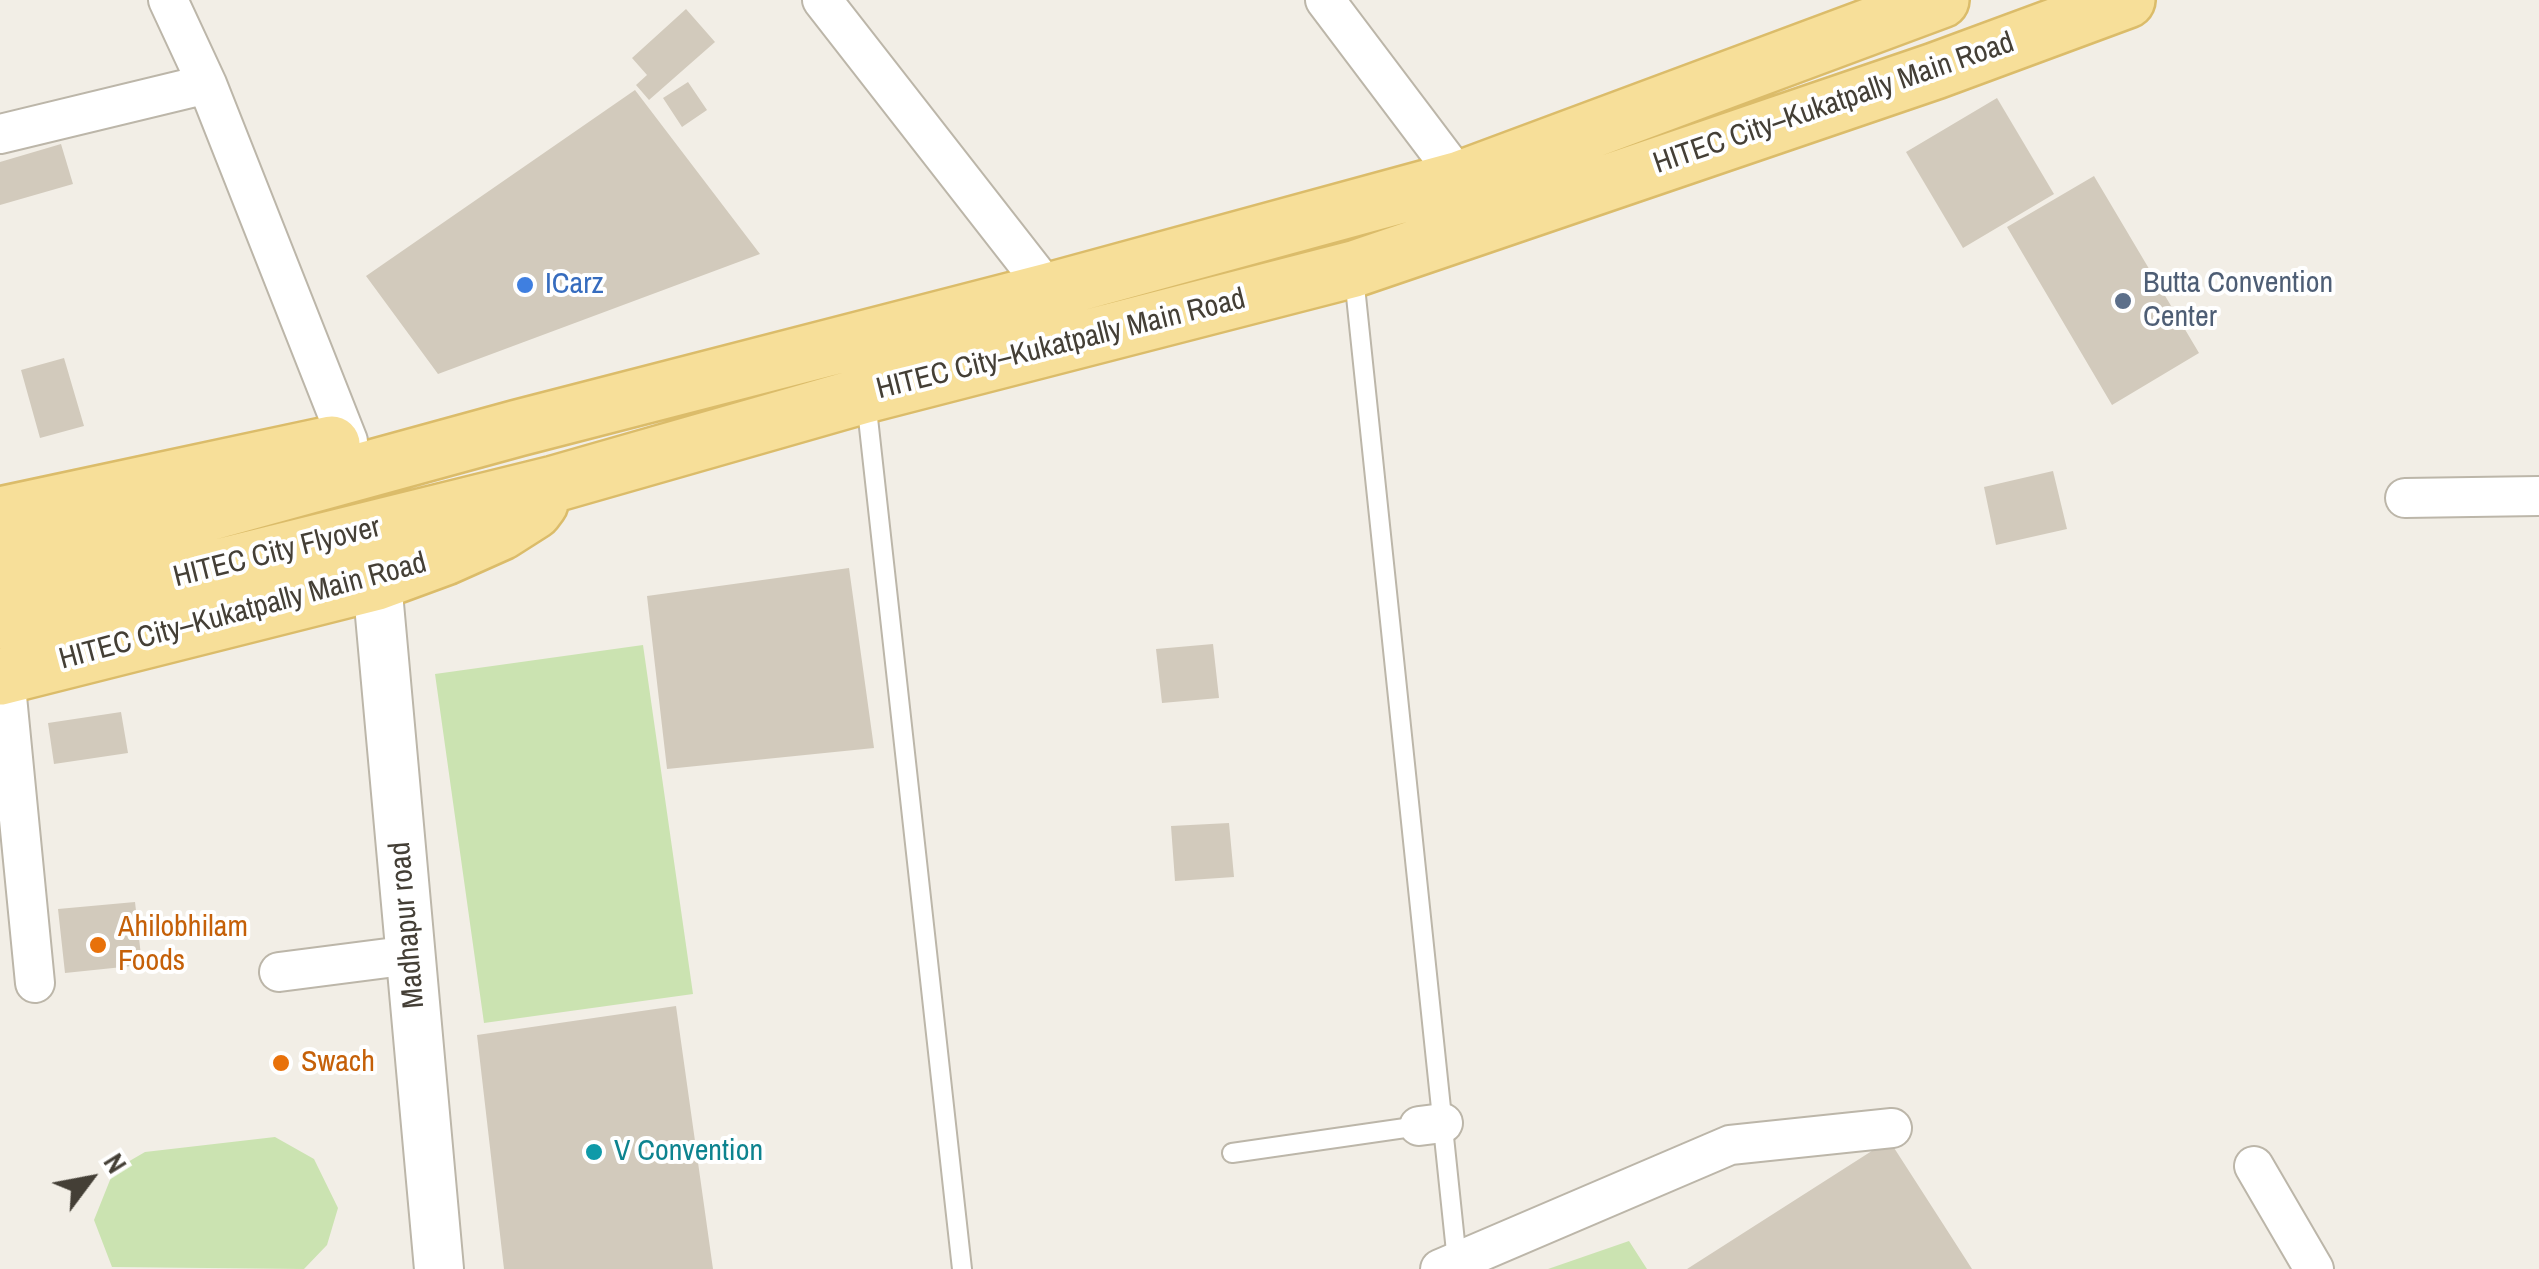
<!DOCTYPE html>
<html>
<head>
<meta charset="utf-8">
<style>
	body { margin:0 }
	#map { position:relative; width:2539px; height:1269px; overflow:hidden; background:#f2eee6; font-family:"Archivo Narrow",sans-serif }
	canvas { display:block }
	.north { position:absolute; left:40px; top:1129px; width:100px; height:100px; -webkit-text-stroke:8px #fff; paint-order:stroke; rotate:58deg; font-size:28px; font-weight:700; line-height:40px; text-align:center; color:#443f36 }
	.north::after { content:''; display:block; margin:auto; width:35px; height:45px; background:#443f36; clip-path:polygon(50% 0,100% 100%,50% 72%,0 100%) }
</style>
</head>
<body>
<div id="map">
<canvas width="2539" height="1269"></canvas>
<div class="north">N</div>
</div>
<script>
const ctx = document.querySelector('canvas').getContext('2d');
ctx.lineJoin = 'round';
function fill(path, color) {
  ctx.fillStyle = color;
  ctx.fill(path, 'evenodd');
}
function stroke(path, color, width, dash) {
  ctx.strokeStyle = color;
  ctx.lineWidth = width;
  ctx.lineCap = dash ? 'butt' : 'round';
  ctx.setLineDash(dash || []);
  ctx.stroke(path);
}
function write(font, color, halo, rows, align = 'center') {
  ctx.font = font + ' "Archivo Narrow",sans-serif';
  ctx.lineWidth = 8;
  ctx.setLineDash([]);
  ctx.textBaseline = 'middle';
  ctx.strokeStyle = halo;
  ctx.fillStyle = color;
  for (const [text, x, y, turn = 0] of rows) {
    ctx.save();
    ctx.translate(x, y);
    ctx.rotate((+turn || 0) * Math.PI / 180);
    ctx.textAlign = isNaN(turn) ? turn : align;
    if (halo) ctx.strokeText(text, 0, 0);
    ctx.fillText(text, 0, 0);
    ctx.restore();
  }
}
fill(new Path2D(`
	M643,645L693,994L484,1023L435,674Z
	M275,1137L314,1159L338,1208L327,1245L304,1269L112,1267L94,1220L114,1170L145,1152Z
	M1629,1241L1647,1269H1548Z`), '#cbe3b1');
fill(new Path2D(`
	M686,9L715,42L649,100L636,85L647,75L632,58Z
	M688,82L707,110L682,127L663,98Z
	M635,90L760,254L438,374L366,276Z
	M1997,98L2054,194L1963,248L1906,152Z
	M61,144L73,184L0,205V162Z
	M2094,176L2199,353L2112,405L2007,227Z
	M64,358L84,426L40,438L21,370Z
	M2053,471L2067,529L1996,545L1984,487Z
	M849,568L874,748L667,769L647,596Z
	M1213,644L1219,698L1162,703L1156,649Z
	M121,712L128,753L54,764L48,723Z
	M1229,823L1234,877L1175,881L1171,826Z
	M135,902L142,965L65,973L58,909Z
	M676,1006L713,1269H504L477,1035Z
	M1889,1140L1972,1269H1687Z`), '#d2cabc');
const service = new Path2D(`
	M1354,277L1457,1261
	M866,400L962,1269
	M1232,1153L1419,1126`);
const minor = new Path2D(`
	M168,0L207,84L348,441
	M822,0L1049,291
	M1325,0L1460,179
	M0,134L207,84
	M2405,498L2539,496
	M5,676L35,983
	M279,972L411,955
	M1419,1126L1443,1123
	M2254,1166L2314,1269
	M1440,1269L1730,1145L1892,1128`);
const tertiary = new Path2D(`
	M377,582L439,1269`);
const primary = new Path2D(`
	M0,515L332,444
	M0,570L518,428L1049,291L1460,179L1941,0
	M0,621L554,484L865,395L1354,269L1935,71L2127,0
	M0,677L377,582L445,557L501,532L534,511L540,503`);
stroke(service, '#bcb6a9', 22);
stroke(minor, '#bcb6a9', 42);
stroke(tertiary, '#bcb6a9', 52);
stroke(primary, '#dbbc6a', 60);
stroke(service, '#fff', 18);
stroke(minor, '#fff', 38);
stroke(tertiary, '#fff', 48);
stroke(primary, '#f7df99', 55);
for (const [x, y, r, color] of [
	[525,285,10,"#3f7fe0"],
	[2123,301,10,"#5c6f8a"],
	[98,945,10,"#e8710a"],
	[281,1063,10,"#e8710a"],
	[594,1152,10,"#0f9aa8"]
]) {
  const dot = new Path2D();
  dot.arc(x, y, r, 0, 2 * Math.PI);
  ctx.fillStyle = color;
  ctx.fill(dot);
  stroke(dot, '#fff', 4);
}
write('30px', '#443f36', '#fff', [
	["HITEC City–Kukatpally Main Road",1834,104,-19],
	["HITEC City–Kukatpally Main Road",1061,345,-14],
	["HITEC City Flyover",277,553,-14],
	["HITEC City–Kukatpally Main Road",243,612,-15],
	["Madhapur road",408,925,-95]
]);
write('30px', '#4e5e75', '#fff', [
	["Butta Convention",2143,284],
	["Center",2143,318]
], 'left');
write('30px', '#366cbe', '#fff', [
	["ICarz",545,285]
], 'left');
write('30px', '#c56008', '#fff', [
	["Ahilobhilam",118,928],
	["Foods",118,962],
	["Swach",301,1063]
], 'left');
write('30px', '#0d838f', '#fff', [
	["V Convention",614,1152]
], 'left');
</script>
</body>
</html>
